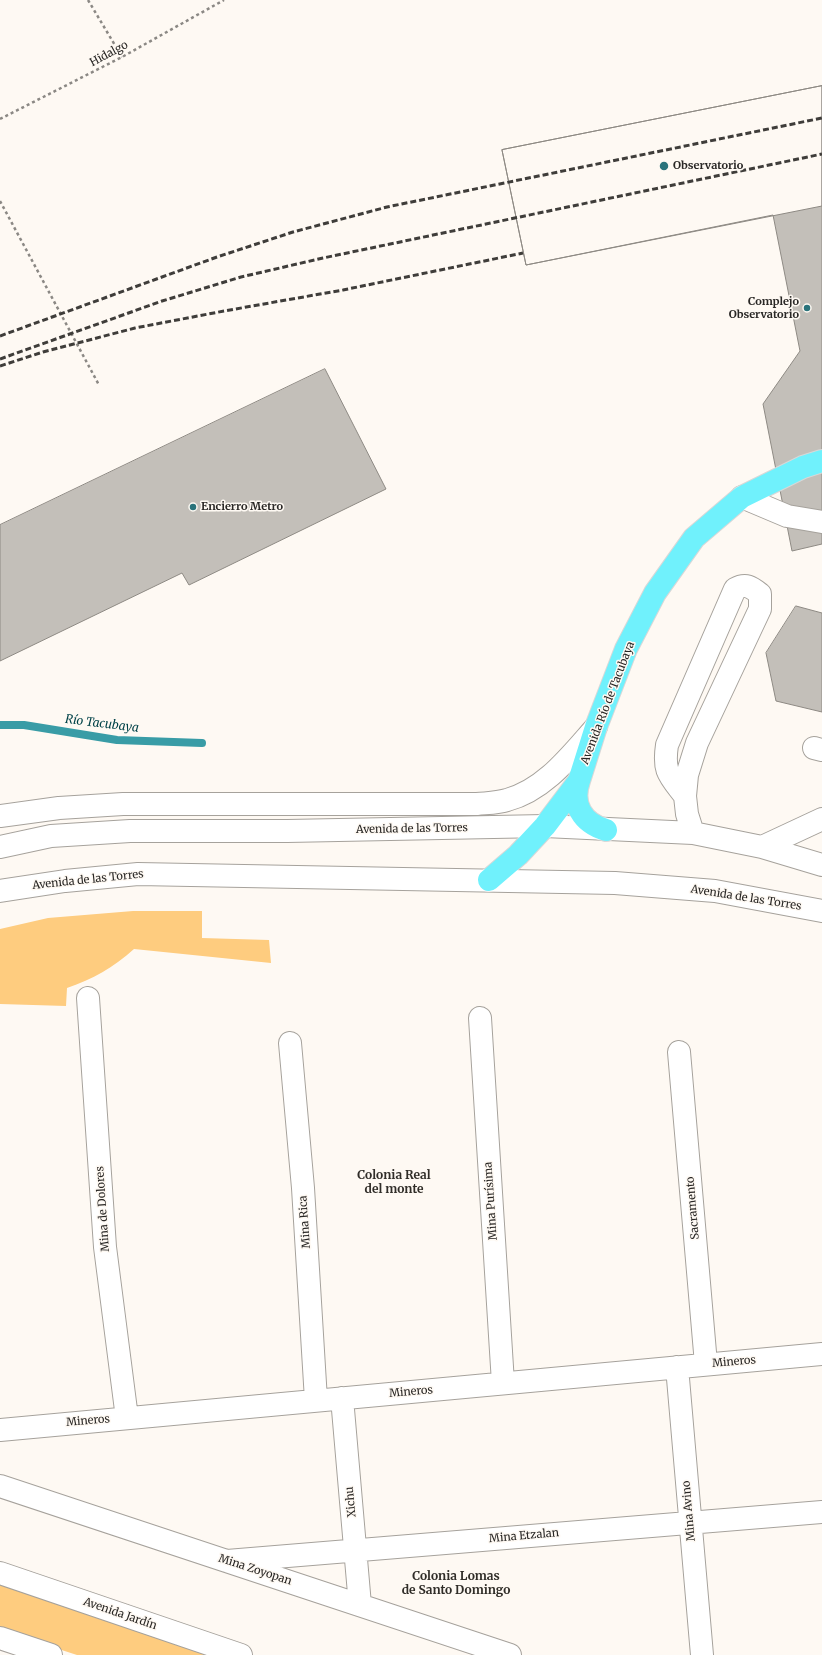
<!DOCTYPE html>
<html>
<head>
<meta charset="utf-8">
<style>
	body { margin:0 }
	canvas { display:block; background:#fef9f3 }
</style>
</head>
<body>
<canvas width="822" height="1655"></canvas>
<script>
const ctx = document.querySelector('canvas').getContext('2d');
ctx.lineJoin = 'round';
function fill(path, color) {
  ctx.fillStyle = color;
  ctx.fill(path, 'evenodd');
}
function stroke(path, color, width, dash) {
  ctx.strokeStyle = color;
  ctx.lineWidth = width;
  ctx.lineCap = dash ? 'butt' : 'round';
  ctx.setLineDash(dash || []);
  ctx.stroke(path);
}
function write(font, color, halo, rows, align = 'center') {
  ctx.font = font + ' Merriweather,serif';
  ctx.lineWidth = 3;
  ctx.setLineDash([]);
  ctx.textBaseline = 'middle';
  ctx.strokeStyle = halo;
  ctx.fillStyle = color;
  for (const [text, x, y, turn = 0] of rows) {
    ctx.save();
    ctx.translate(x, y);
    ctx.rotate((+turn || 0) * Math.PI / 180);
    ctx.textAlign = isNaN(turn) ? turn : align;
    if (halo) ctx.strokeText(text, 0, 0);
    ctx.fillText(text, 0, 0);
    ctx.restore();
  }
}
fill(new Path2D(`
	M133,911H202V938L269,940L271,963L134,949C113,968 93,979 67,988L66,1006L0,1004V929L48,918Z
	M0,1580L214,1655H77L0,1630Z`), '#fecc7f');
stroke(new Path2D(`
	M0,725H24L117,740L202,743`), '#399ca6', 8);
const building = new Path2D(`
	M822,86V206L526,265L502,150Z
	M822,86V544L792,551L763,404L800,351L773,215L526,265L502,150Z
	M325,369L386,489L189,585L182,573L0,661V525Z
	M796,606L822,613V712L776,701L766,653Z`);
fill(building, '#c3bfb9');
stroke(building, '#8e8a84', 1);
const minor = new Path2D(`
	M742,497L787,516L822,522
	M814,748L822,750
	M685,796C669,775 663,772 667,745L735,589C746,583 751,587 760,594V609L697,743L687,775L685,796L687,814L693,833
	M0,816L59,808L123,804H477C487,803 498,803 507,800C545,790 571,755 596,727
	M0,847L51,836L130,831H287L545,826L693,833L762,847L822,865
	M762,847L822,819
	M0,891L65,881L138,874L615,883L715,891L822,911
	M88,998L105,1247L127,1418
	M480,1018L503,1383
	M290,1043L303,1188L316,1400
	M679,1052L706,1364
	M677,1367L702,1655
	M342,1398L360,1605
	M0,1430L822,1354
	M0,1486L510,1655
	M227,1561L822,1512
	M0,1573L241,1655
	M0,1638L51,1655`);
const major = new Path2D(`
	M579,781C571,804 582,823 606,830
	M489,880L518,855L545,826L579,781L596,727L626,649L655,593L694,538L742,497L803,467L822,461`);
stroke(minor, '#a6a29c', 24);
stroke(major, '#d8d8d8', 24);
stroke(new Path2D(`
	M88,0L122,57
	M0,119L122,57L224,0
	M0,201L99,385`), '#8b8884', 2.5, [3, 3]);
stroke(minor, '#fff', 22);
stroke(major, '#70f1fc', 22);
stroke(new Path2D(`
	M0,336L217,257L293,232L387,207L822,118
	M0,359L162,301L241,277L323,258L822,154
	M0,366L43,352L135,328L224,311L343,290L523,253`), '#3f3d3a', 3, [6, 3]);
for (const [x, y, r, color] of [
	[664,166,5,"#2a737b"],
	[807,308,4,"#2a737b"],
	[193,507,4,"#2a737b"]
]) {
  const dot = new Path2D();
  dot.arc(x, y, r, 0, 2 * Math.PI);
  ctx.fillStyle = color;
  ctx.fill(dot);
  stroke(dot, '#fef9f3', 1.5);
}
write('11px', '#292725', '#fef9f3', [
	["Hidalgo",109,54,-28],
	["Avenida Río de Tacubaya",608,703,-69],
	["Avenida de las Torres",412,829,-1],
	["Avenida de las Torres",88,880,-6],
	["Avenida de las Torres",746,898,9],
	["Mina Purísima",491,1201,-94],
	["Sacramento",693,1208,-95],
	["Mina de Dolores",103,1209,-94],
	["Mina Rica",305,1222,-94],
	["Mineros",734,1362,-5],
	["Mineros",411,1392,-5],
	["Mineros",88,1421,-5],
	["Xichu",351,1502,-95],
	["Mina Avino",689,1511,-95],
	["Mina Etzalan",524,1536,-5],
	["Mina Zoyopan",255,1570,18],
	["Avenida Jardín",120,1614,19]
]);
write('bold 11px', '#292725', '#fef9f3', [
	["Observatorio",673,166],
	["Complejo",799,302,"right"],
	["Observatorio",799,315,"right"],
	["Encierro Metro",201,507]
], 'left');
write('italic 12px', '#004248', '#fef9f3', [
	["Río Tacubaya",102,724,7]
]);
write('bold 12px', '#302d28', '#fef9f3', [
	["Colonia Real",394,1176],
	["del monte",394,1190],
	["Colonia Lomas",456,1577],
	["de Santo Domingo",456,1591]
]);
</script>
</body>
</html>
